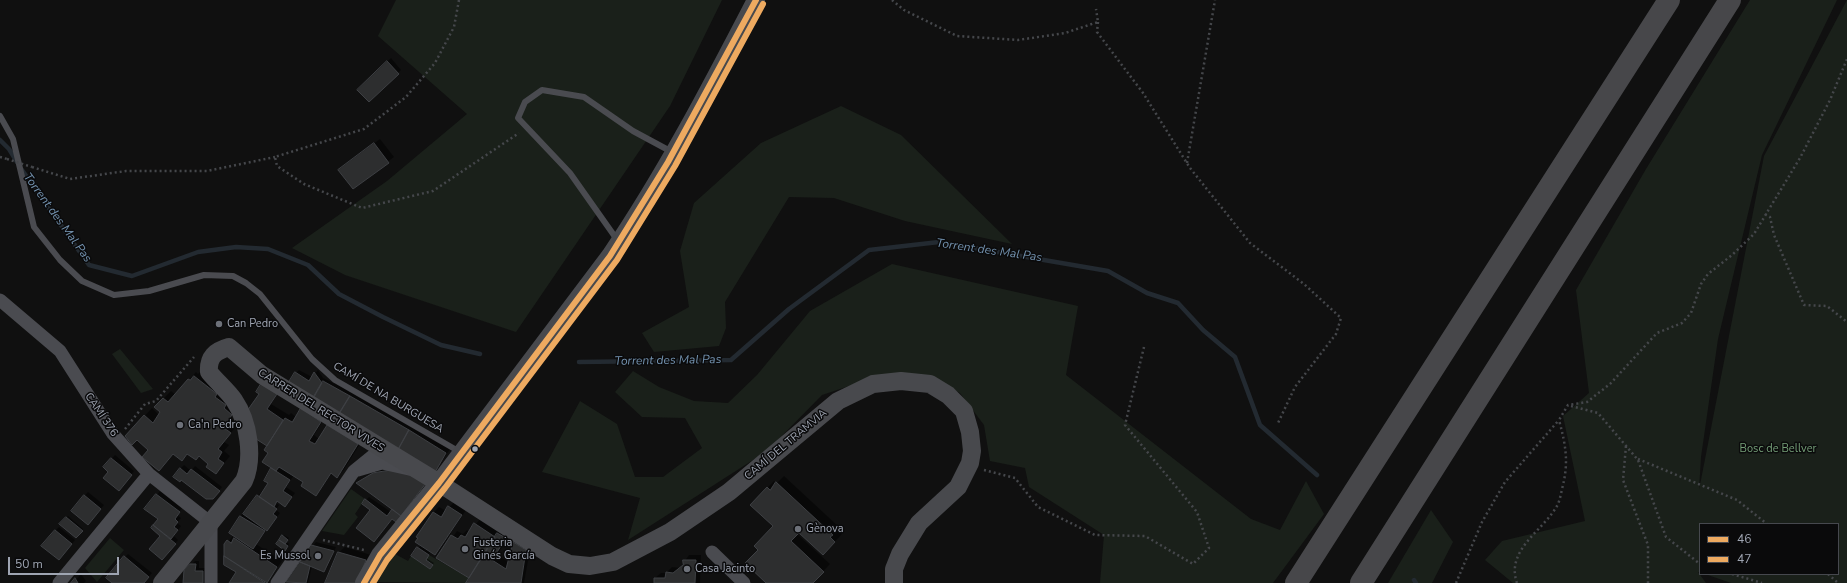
<!DOCTYPE html>
<html>
<head>
<meta charset="utf-8">
<style>
	body { margin:0 }
	#map { position:relative; width:1847px; height:583px; overflow:hidden; background:#101010; font-family:"Nunito Sans",sans-serif }
	canvas { display:block }
	.legend { position:absolute; left:1699px; top:523px; width:140px; height:52px; box-sizing:border-box; background:#0a0a0b; border:1px solid #46484e; margin:0; padding:5px 7px; list-style:none; font-size:12px; color:#9fa5b2 }
	.legend li { display:flex; align-items:center; gap:8px; height:20px }
	.legend b { width:20px; border:1px solid #46484e }
	.scale { position:absolute; left:8px; top:557px; width:111px; height:18px; box-sizing:border-box; border:2px solid #9fa5b2; border-top:0; padding-left:5px; font-size:12px; line-height:14px; white-space:nowrap; color:#9fa5b2; -webkit-text-stroke:3px #0a0a0b; paint-order:stroke }
</style>
</head>
<body>
<div id="map">
<canvas width="1847" height="583"></canvas>
<ul class="legend">
<li><b style="height:5px;background:#eeaa60"></b>46</li>
<li><b style="height:5px;background:#eeaa60"></b>47</li>
</ul>
<div class="scale">50 m</div>
</div>
<script>
const ctx = document.querySelector('canvas').getContext('2d');
ctx.lineJoin = 'round';
function fill(path, color) {
  ctx.fillStyle = color;
  ctx.fill(path, 'evenodd');
}
function stroke(path, color, width, dash) {
  ctx.strokeStyle = color;
  ctx.lineWidth = width;
  ctx.lineCap = dash ? 'butt' : 'round';
  ctx.setLineDash(dash || []);
  ctx.stroke(path);
}
function write(font, color, halo, rows, align = 'center') {
  ctx.font = font + ' "Nunito Sans",sans-serif';
  ctx.lineWidth = 3;
  ctx.setLineDash([]);
  ctx.textBaseline = 'middle';
  ctx.strokeStyle = halo;
  ctx.fillStyle = color;
  for (const [text, x, y, turn = 0] of rows) {
    ctx.save();
    ctx.translate(x, y);
    ctx.rotate((+turn || 0) * Math.PI / 180);
    ctx.textAlign = isNaN(turn) ? turn : align;
    if (halo) ctx.strokeText(text, 0, 0);
    ctx.fillText(text, 0, 0);
    ctx.restore();
  }
}
fill(new Path2D(`
	M396,0H722L670,106L516,332L345,275L292,248L387,181L467,114L378,36Z
	M1750,0H1837L1762,155L1718,339L1701,457L1699,490L1764,156L1847,0V583H1731L1705,574H1838V524H1700V572H1698L1706,583H1513L1485,560L1502,541L1585,521L1563,416L1589,393L1576,290L1646,169Z
	M841,106L901,135L1012,244L905,221L834,198L789,197L725,302L726,328L719,346L654,352L642,333L689,307L680,251L694,203L761,143Z
	M892,264L1078,306L1066,375L1251,519L1280,530L1306,481L1324,514L1273,583H1100L1104,535L1029,487L1025,468L990,461L984,425L960,393L934,379L867,380L822,395L767,451L628,540L640,498L542,472L580,401L617,424L635,477H663L702,448L685,418L642,417L615,392L633,371L659,387L694,401L728,403L757,375L810,311Z
	M120,349L153,389L141,393L112,354Z
	M351,489L365,499L355,514L358,517L344,535L322,531Z
	M1431,510L1453,542L1432,583H1388Z
	M110,538L124,550L97,582L85,568Z
	M395,554L408,561L411,556L430,569L433,565L426,560L429,555L469,578L466,583L374,582Z`), '#1a201a');
fill(new Path2D(`
	M391,58L401,70L369,101L358,90Z
	M380,139L394,157L353,187L339,170Z
	M202,370L238,408L230,420L237,425L224,442L229,445L224,451L230,456L216,473L209,464L199,456L188,453L181,460L173,453L159,470L149,450L138,439L126,436L152,408L159,415L161,411L156,407L164,398L171,391L176,395L196,372L198,374Z
	M299,370L312,377L318,370L323,378L354,393L451,448L433,473L296,373Z
	M281,388L271,404L289,415L291,413L296,417L326,416L314,435L319,439H363L343,471L337,476L332,473L316,495L305,482L294,475L286,487L295,493L285,506L278,501L276,503L279,505L276,510L280,513L256,544L282,561L266,583H230L238,572L226,564V544L234,535L230,532L241,516L269,483L266,481L272,467L268,445L248,412Z
	M115,455L134,471L122,486L104,467Z
	M184,465L191,471L195,466L222,487L213,498L180,469Z
	M379,468L430,478L406,509L393,518L374,541L372,510L366,500L369,497L391,512L393,509L358,483Z
	M784,476L839,527L837,530L842,534L823,554L799,532L797,534L830,564L812,583H768L759,550L774,526L751,505L774,481L777,483Z
	M160,491L182,508L177,515L181,518L177,523L181,526L174,536L178,540L166,555L161,536L152,528L159,519L146,508Z
	M88,492L104,505L91,520L72,510Z
	M454,502L466,510L440,549L435,554L431,551L426,558L434,563L431,566L412,556L421,545L418,537L434,512L439,507L446,511Z
	M68,516L83,529L76,537L61,524Z
	M480,519L511,533L497,555L509,562L514,543L519,537L531,544L524,583H467L470,578L438,558L457,531L463,534L467,530L470,532Z
	M59,527L75,540L62,556L55,531Z
	M284,535L289,538L286,542L289,544L286,548L283,536Z
	M316,542L336,547L327,568L324,571L312,566L308,583L287,581Z
	M345,547L371,555L359,583H326L339,552Z
	M128,554L152,573L143,583H114L125,557Z
	M689,555H701L700,583H655V578L661,573H666L672,567L680,568Z
	M195,561H199V568H207L206,583H184L185,571Z
	M81,574L86,581L84,583H73Z`), '#0007');
stroke(new Path2D(`
	M0,140L9,149L17,162
	M22,170L89,265L132,276L198,252L236,247L268,249L308,265L339,294L383,317L441,345L480,354
	M579,362L731,360L789,309L869,250L939,242L1108,271L1147,293L1178,303L1203,330L1235,357L1260,425L1317,475
	M1414,580L1416,583`), '#232a31', 4.5);
const building = new Path2D(`
	M387,61L399,74L369,102L357,90Z
	M374,143L389,163L353,189L338,170Z
	M295,372L309,381L314,372L322,383L314,397L289,382Z
	M194,376L217,394L215,397L226,405L224,408L232,415L223,427L231,433L218,449L222,452L218,459L224,463L216,474L206,467L208,464L199,456L196,460L187,454L182,461L173,454L159,471L142,457L148,450L137,440L132,445L125,436L144,415L153,423L160,412L154,407L163,398L168,402L188,379L190,380Z
	M323,381L350,396L339,414L312,400Z
	M261,384L277,394L267,409L283,420L267,446L253,437L247,411L259,394L256,392Z
	M350,396L409,430L398,450L339,414Z
	M301,408L321,422L309,441L315,444L327,425L358,444L337,478L331,473L316,496L301,486L303,482L279,467L276,471L262,462L268,453L264,450L285,418L292,422Z
	M409,430L446,453L434,474L398,450Z
	M111,458L132,475L119,491L103,478L108,472L103,467Z
	M180,468L187,474L191,469L220,491L213,499H206L181,480L180,482L173,477Z
	M271,468L290,480L283,491L292,497L285,507L277,501L274,507L259,497L268,483L264,481Z
	M392,470L408,474L426,483L401,516L356,483L373,473Z
	M776,482L833,535L830,537L835,542L823,555L799,533L791,541L824,572L813,583H766L745,563L758,550L754,546L773,526L750,505L767,487L770,490Z
	M156,494L180,512L175,519L178,522L174,527L178,530L171,539L153,525L158,519L144,509Z
	M84,495L101,509L88,525L71,511Z
	M257,495L277,509L273,514L277,517L267,531L243,514Z
	M365,499L387,516L392,509L401,516L396,522L392,519L374,542L356,528L370,510L362,504Z
	M448,506L462,515L435,555L415,542L418,538L416,537L433,512L441,517Z
	M240,516L265,531L253,549L229,533Z
	M66,517L83,531L76,538L59,524Z
	M474,523L495,537L469,578L436,558L451,535L458,539L461,535L465,537Z
	M153,525L176,544L162,560L149,549L160,536L151,528Z
	M55,530L72,544L59,560L41,546Z
	M497,533L506,538L492,560L506,569L513,542L526,550L521,583H466Z
	M282,535L288,540L285,544L279,540Z
	M234,538L277,567L267,583L224,556V544L227,540L231,543Z
	M279,540L288,546L285,551L276,544Z
	M311,545L334,551L324,572L300,562Z
	M417,547L429,555L426,560L433,565L430,569L411,556Z
	M338,552L366,560L357,583H325Z
	M124,556L149,577L144,583H112L106,578Z
	M224,556L265,583H229L236,572L224,565Z
	M683,560H696L695,583H654V578H665L666,572L673,573L683,565Z
	M300,562L310,566L306,583L286,582Z
	M190,564H196L195,571H203V583H183L184,570Z
	M75,578L78,583H71Z`);
fill(building, '#2d2e2f');
stroke(building, '#3e4044', 1);
stroke(new Path2D(`
	M459,0L454,27L435,63L406,97L364,129L275,157L277,166L304,184L362,208L433,191L519,133
	M892,0L904,10L957,36L1018,40L1065,33L1098,22L1096,9
	M1098,22L1097,32L1143,93L1190,168L1250,243L1304,284L1341,318L1336,334L1295,387L1278,423
	M0,157L7,159
	M1187,163L1215,0
	M32,167L70,179L126,171H207L275,157
	M1765,214L1770,217L1774,235L1804,305L1827,306L1847,322
	M1571,406L1598,413L1638,460L1666,537L1700,564
	M125,429L145,404L156,401L194,357
	M1626,446L1623,480L1648,545V583
	M1638,459L1737,500L1767,524
	M984,470L1015,478L1038,507L1095,535L1145,536L1193,564L1209,548L1197,512L1125,425L1144,347
	M323,540L364,550
	M1732,574L1762,583
	M1828,574L1838,583
	M1456,583L1482,522L1505,482L1559,420
	M1517,583C1505,549 1545,530 1558,504C1560,499 1561,494 1562,489C1569,463 1566,446 1559,420L1568,405L1587,402L1610,384L1657,333L1682,323L1691,313L1701,284L1708,274L1732,255L1754,234L1800,158L1830,100L1847,59`), '#45474b', 2.5, [2, 3]);
stroke(new Path2D(`
	M0,116L13,139L34,227L60,260L82,281L114,295L149,291L204,275L233,276L246,283L260,294L312,359L335,380L460,452
	M618,241L570,173L518,118L525,102L542,90L584,97L633,131L672,152`), '#4a4b50', 6);
stroke(new Path2D(`
	M0,300L60,351L113,434L149,474L211,523V583
	M358,470L382,463L409,469
	M712,552L744,583
	M59,583L149,474
	M277,583L354,471L381,449`), '#4a4b50', 13);
stroke(new Path2D(`
	M162,583L244,481C254,458 249,422 234,400C227,390 217,382 209,372C208,357 215,351 229,347L262,375L439,483L552,556L569,564L590,566L613,562L670,532L729,492L838,401L873,384L901,381L930,384L948,395L964,411L970,432L972,451L970,463L958,487L919,523L900,554L894,569V583
	M364,583L380,555L439,483L610,256C665,175 711,87 756,0`), '#48494d', 18);
stroke(new Path2D(`
	M1296,583L1669,0
	M1361,583L1730,0`), '#47474a', 22);
stroke(new Path2D(`
	M7,159L32,167`), '#45474b', 2.5, [2, 3]);
stroke(new Path2D(`
	M364,583L380,555L439,483L610,256L668,162L756,0`), '#eeaa60', 6);
stroke(new Path2D(`
	M373,583L387,560L445,488L617,260L675,166L763,4`), '#eeaa60', 6);
for (const [x, y, r, color] of [
	[219,324,4,"#6d7179"],
	[180,425,4,"#6d7179"],
	[475,449,3.5,"#9fa5b2"],
	[798,529,4,"#6d7179"],
	[465,549,4,"#6d7179"],
	[318,556,4,"#6d7179"],
	[687,569,4,"#6d7179"]
]) {
  const dot = new Path2D();
  dot.arc(x, y, r, 0, 2 * Math.PI);
  ctx.fillStyle = color;
  ctx.fill(dot);
  stroke(dot, '#0a0a0b', 1.5);
}
write('11px', '#9fa5b2', '#0a0a0b', [
	["Can Pedro",227,324],
	["Ca'n Pedro",188,425],
	["Gènova",806,529],
	["Fusteria",473,543],
	["Ginés García",473,556],
	["Es Mussol",310,556,"right"],
	["Casa Jacinto",695,569]
], 'left');
write('11px', '#9fa5b2', '#0a0a0b', [
	["CAMÍ DE NA BURGUESA",388,398,31],
	["CARRER DEL RECTOR VIVES",321,411,32],
	["CAMÍ 376",101,415,56],
	["CAMÍ DEL TRAMVIA",786,445,-40]
]);
write('11px', '#759f78', '#0a0a0b', [
	["Bosc de Bellver",1778,449]
]);
write('italic 12px', '#7493b0', '#0a0a0b', [
	["Torrent des Mal Pas",57,218,54],
	["Torrent des Mal Pas",989,251,8],
	["Torrent des Mal Pas",668,361,-1]
]);
</script>
</body>
</html>
